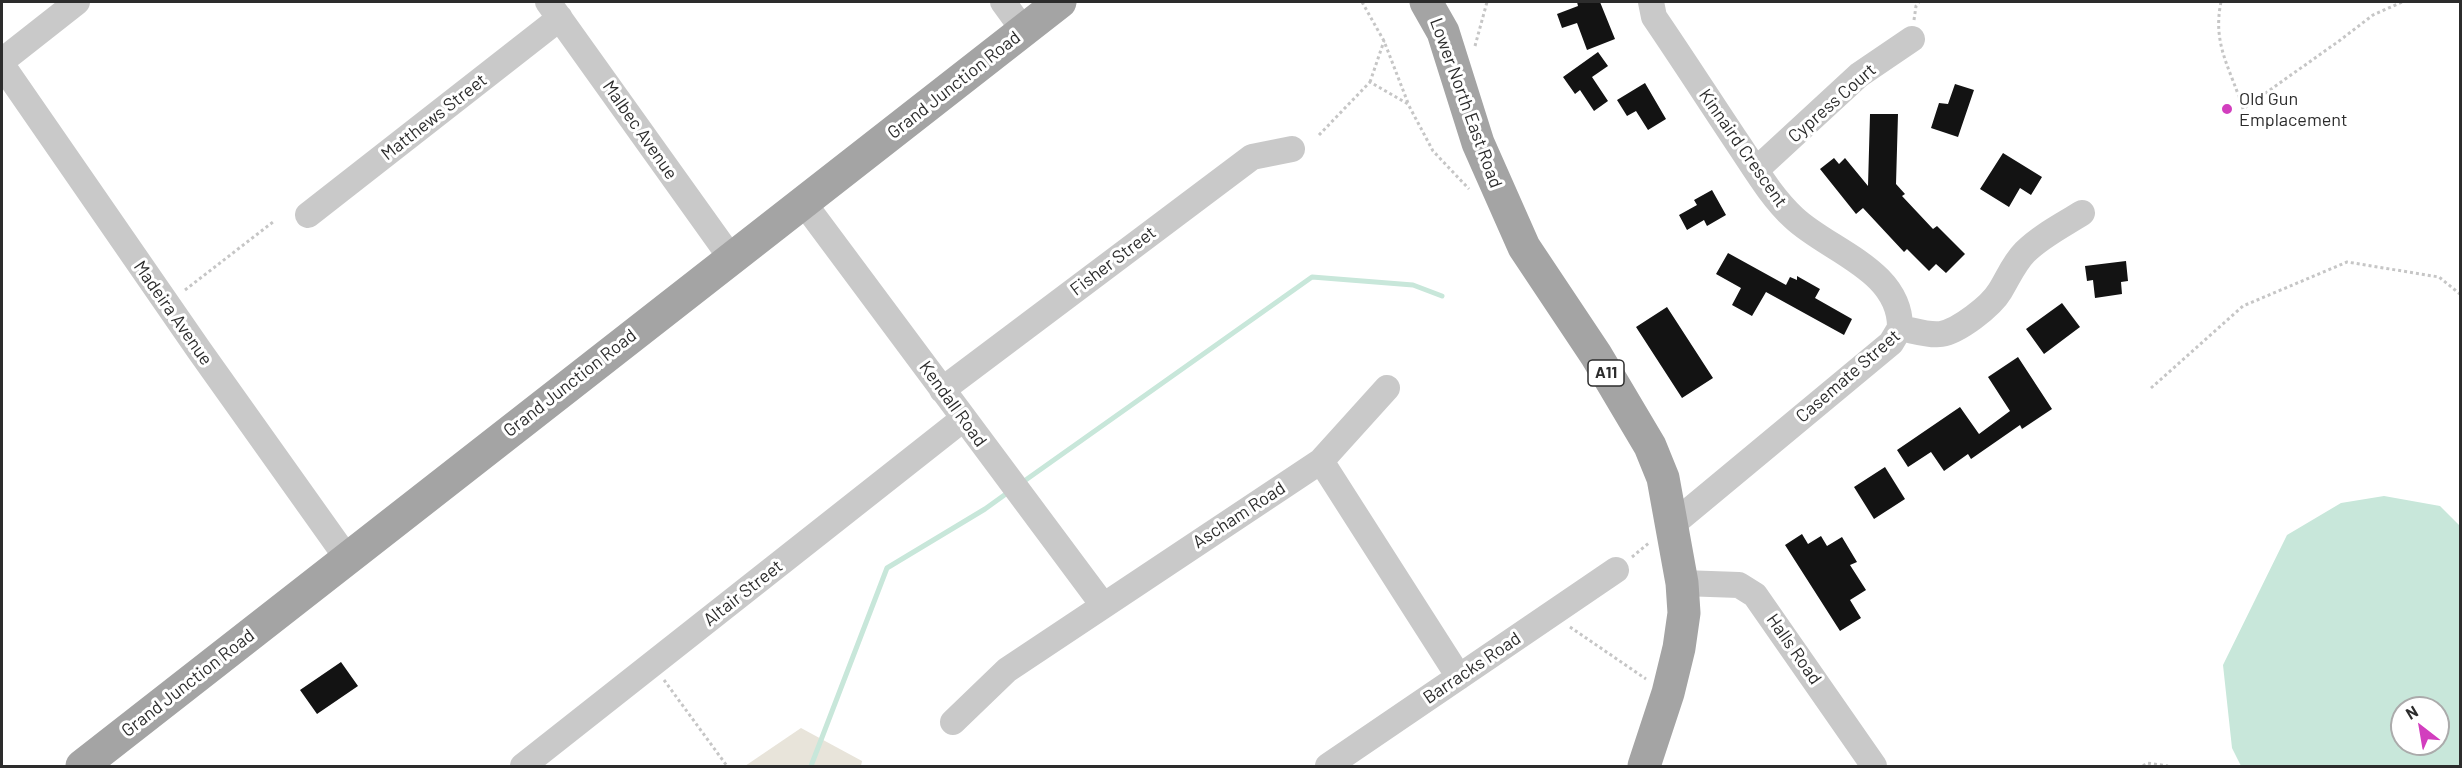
<!DOCTYPE html>
<html>
<head>
<meta charset="utf-8">
<style>
	body { margin:0 }
	#map { position:relative; width:2462px; height:768px; overflow:hidden; background:#fff; font-family:Barlow,sans-serif }
	canvas { display:block }
	.frame { position:absolute; inset:0; border:3px solid #2c2c2c; pointer-events:none }
	.north { position:absolute; left:2390px; top:696px; width:60px; height:60px; box-sizing:border-box; background:#fff; border:2px solid #ababab; border-radius:50%; rotate:329deg; font-size:16px; font-weight:700; line-height:24px; text-align:center; color:#2c2c2c }
	.north::after { content:''; display:block; margin:auto; width:21px; height:27px; background:#d23ebe; clip-path:polygon(50% 0,100% 100%,50% 72%,0 100%) }
</style>
</head>
<body>
<div id="map">
<canvas width="2462" height="768"></canvas>
<div class="frame"></div>
<div class="north">N</div>
</div>
<script>
const ctx = document.querySelector('canvas').getContext('2d');
ctx.lineJoin = 'round';
function fill(path, color) {
  ctx.fillStyle = color;
  ctx.fill(path, 'evenodd');
}
function stroke(path, color, width, dash) {
  ctx.strokeStyle = color;
  ctx.lineWidth = width;
  ctx.lineCap = dash ? 'butt' : 'round';
  ctx.setLineDash(dash || []);
  ctx.stroke(path);
}
function write(font, color, halo, rows, align = 'center') {
  ctx.font = font + ' Barlow,sans-serif';
  ctx.lineWidth = 6;
  ctx.setLineDash([]);
  ctx.textBaseline = 'middle';
  ctx.strokeStyle = halo;
  ctx.fillStyle = color;
  for (const [text, x, y, turn = 0] of rows) {
    ctx.save();
    ctx.translate(x, y);
    ctx.rotate((+turn || 0) * Math.PI / 180);
    ctx.textAlign = isNaN(turn) ? turn : align;
    if (halo) ctx.strokeText(text, 0, 0);
    ctx.fillText(text, 0, 0);
    ctx.restore();
  }
}
fill(new Path2D(`
	M801,728L862,761L861,766H745Z`), '#e8e4da');
fill(new Path2D(`
	M2384,496L2440,506L2460,526V766H2241L2232,748L2223,665L2287,535L2341,503ZM2402,708H2438V744H2402Z`), '#c8e7da');
stroke(new Path2D(`
	M1020,484L1312,277L1413,285L1442,296
	M811,766L887,568L985,509L1010,491`), '#c8e7da', 5);
fill(new Path2D(`
	M1577,2H1600L1615,39L1587,50L1577,23L1562,28L1557,14L1578,6Z
	M1598,52L1608,66L1592,77L1608,101L1594,111L1580,90L1575,94L1563,77Z
	M1645,83L1666,119L1648,130L1636,111L1627,116L1617,100Z
	M1955,84L1974,90L1958,137L1931,128L1939,103L1948,104Z
	M1870,114H1898L1896,184L1905,194L1902,196L1933,229L1937,226L1965,254L1946,273L1936,264L1929,271L1907,249L1904,252L1863,208L1856,214L1820,169L1834,158L1839,164L1845,158L1868,186Z
	M2003,153L2042,177L2031,195L2020,188L2009,207L1980,189Z
	M1712,190L1726,215L1707,226L1704,220L1687,230L1679,215L1697,205L1694,200Z
	M1728,253L1786,285L1790,277L1797,280V276L1820,289L1815,298L1852,319L1844,335L1766,292L1752,316L1732,305L1741,288L1716,274Z
	M2126,261L2128,281L2121,282L2122,294L2095,298L2093,280L2087,281L2085,266Z
	M2062,303L2080,327L2044,354L2026,329Z
	M1667,307L1713,378L1682,398L1636,327Z
	M2018,357L2052,409L2022,429L2020,425L1971,459L1968,454L1944,471L1931,452L1908,467L1897,450L1960,407L1979,434L2010,411L1988,377Z
	M1885,467L1905,499L1874,519L1854,487Z
	M1802,534L1808,544L1821,536L1827,546L1842,537L1857,562L1850,565L1866,590L1850,600L1861,618L1840,631L1785,545Z
	M341,662L358,686L317,714L300,690Z`), '#131313');
stroke(new Path2D(`
	M1362,2L1384,41L1408,103
	M2221,2C2212,45 2231,69 2243,109L2339,41L2373,15L2402,2
	M1914,20L1916,6L1919,2
	M1475,46L1487,2
	M1370,82L1384,41
	M1319,135L1370,82L1408,104L1433,151L1469,189
	M185,290L273,222
	M2151,388L2243,306L2347,262L2439,277L2460,294
	M1632,557L1650,542
	M1570,627L1646,679
	M664,680L727,766
	M2143,766L2147,763L2168,766`), '#c6c6c6', 3, [3, 3]);
stroke(new Path2D(`
	M548,2L731,258
	M1003,2L1024,31
	M1651,2L1654,17C1682,58 1709,100 1737,142C1754,167 1771,197 1794,218C1829,251 1901,270 1900,328
	M2,61L77,2
	M2,65L199,350L347,558
	M1756,170L1859,75L1912,39
	M803,202L1103,605
	M308,215L560,18
	M942,390L1252,157L1292,149
	M1321,461L1387,388
	M1673,524L1891,343L1900,328C1912,330 1929,336 1941,334C1959,331 1991,306 2000,291C2008,278 2014,263 2025,252C2041,236 2063,225 2082,213
	M1682,583L1739,585L1755,595L1874,766
	M953,722L1007,670L1321,461L1459,677
	M523,766L963,419
	M1328,766L1616,570`), '#c9c9c9', 26);
stroke(new Path2D(`
	M1426,2L1443,32L1478,143L1524,247L1596,355L1650,446L1663,478L1682,583L1684,613L1679,648L1668,693L1644,766
	M82,766L1060,2`), '#a4a4a4', 33);
for (const [x, y, r, color] of [
	[2227,109,6,"#d23ebe"]
]) {
  const dot = new Path2D();
  dot.arc(x, y, r, 0, 2 * Math.PI);
  ctx.fillStyle = color;
  ctx.fill(dot);
  stroke(dot, '#fff', 2);
}
for (const [x, y, w] of [
	[1606,373,36]
]) {
  const box = new Path2D();
  box.roundRect(x - w / 2, y - 13, w, 26, 4.5);
  ctx.fillStyle = '#fff';
  ctx.fill(box);
  stroke(box, '#2c2c2c', 1.5);
}
write('bold 16px', '#2c2c2c', null, [
	["A11",1606,373]
]);
write('18px', '#2c2c2c', '#fff', [
	["Grand Junction Road",954,85,-38],
	["Lower North East Road",1466,103,70],
	["Cypress Court",1832,103,-41],
	["Matthews Street",434,117,-38],
	["Malbec Avenue",640,130,55],
	["Kinnaird Crescent",1743,148,55],
	["Fisher Street",1113,261,-37],
	["Madeira Avenue",173,313,55],
	["Casemate Street",1848,376,-41],
	["Grand Junction Road",570,383,-38],
	["Kendall Road",953,404,54],
	["Ascham Road",1239,515,-33],
	["Altair Street",743,593,-38],
	["Halls Road",1794,649,55],
	["Barracks Road",1472,668,-34],
	["Grand Junction Road",188,683,-38]
]);
write('18px', '#2c2c2c', '#fff', [
	["Old Gun",2239,99],
	["Emplacement",2239,120]
], 'left');
</script>
</body>
</html>
